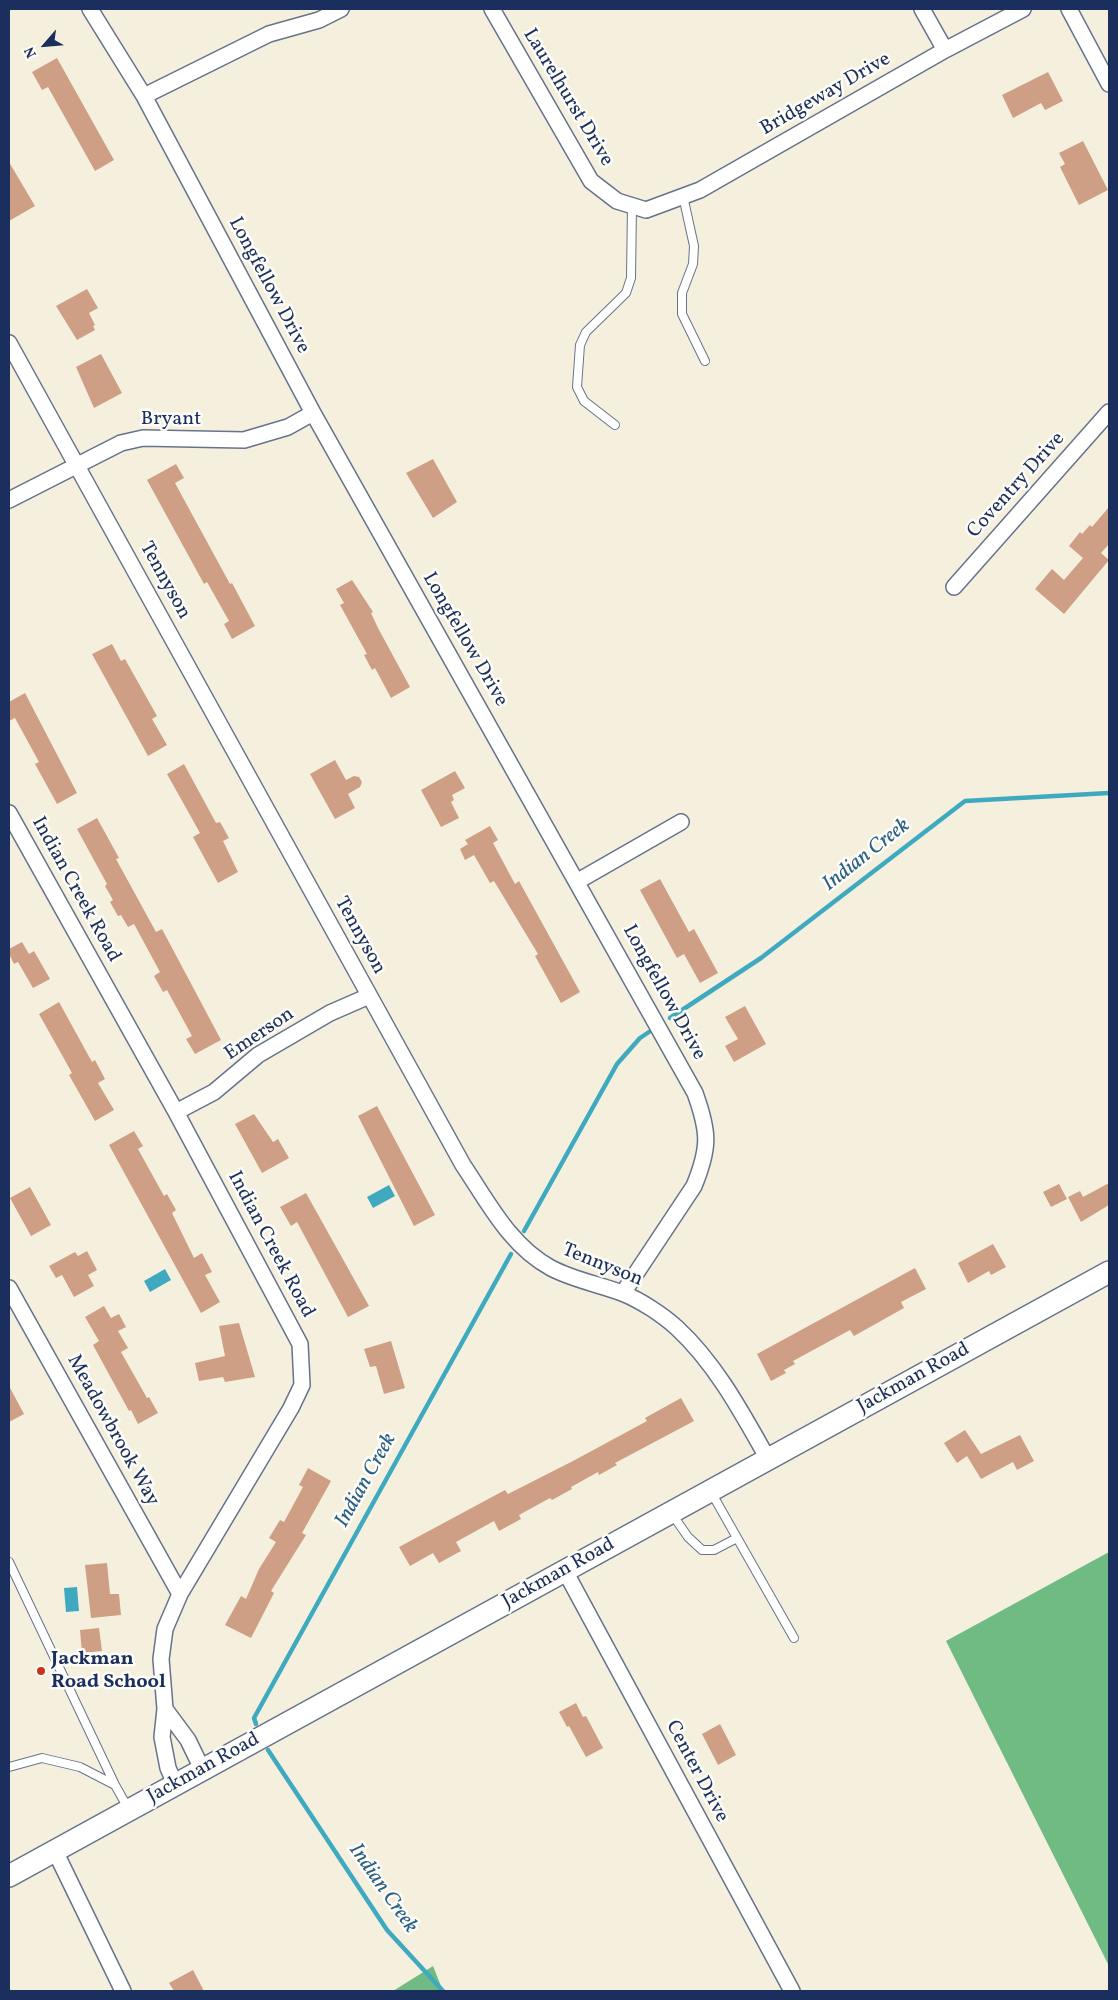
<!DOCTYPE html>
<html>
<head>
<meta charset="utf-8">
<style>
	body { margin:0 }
	#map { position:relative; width:1118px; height:2000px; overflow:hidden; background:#f5f0de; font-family:Vollkorn,serif }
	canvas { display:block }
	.frame { position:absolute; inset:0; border:10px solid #1b2f5e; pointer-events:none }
	.north { position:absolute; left:20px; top:20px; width:50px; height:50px; -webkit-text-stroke:4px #fdfcf7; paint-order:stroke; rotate:243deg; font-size:14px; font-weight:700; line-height:20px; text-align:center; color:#1b2f5e }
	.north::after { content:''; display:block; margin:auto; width:18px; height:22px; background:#1b2f5e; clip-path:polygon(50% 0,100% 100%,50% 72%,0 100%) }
</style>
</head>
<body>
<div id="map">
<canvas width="1118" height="2000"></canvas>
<div class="frame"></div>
<div class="north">N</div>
</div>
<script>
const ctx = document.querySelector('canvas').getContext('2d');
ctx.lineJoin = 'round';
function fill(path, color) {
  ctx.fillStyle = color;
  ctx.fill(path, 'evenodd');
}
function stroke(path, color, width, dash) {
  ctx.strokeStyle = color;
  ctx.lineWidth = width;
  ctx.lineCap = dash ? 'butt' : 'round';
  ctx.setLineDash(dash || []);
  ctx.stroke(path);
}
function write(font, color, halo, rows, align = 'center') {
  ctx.font = font + ' Vollkorn,serif';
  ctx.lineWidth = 5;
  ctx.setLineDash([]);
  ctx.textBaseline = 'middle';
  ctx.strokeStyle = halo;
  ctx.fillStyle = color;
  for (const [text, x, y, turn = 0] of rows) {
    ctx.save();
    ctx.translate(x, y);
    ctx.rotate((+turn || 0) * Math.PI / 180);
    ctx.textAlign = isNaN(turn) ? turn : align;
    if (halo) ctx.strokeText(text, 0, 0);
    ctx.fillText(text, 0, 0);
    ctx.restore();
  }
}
fill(new Path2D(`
	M1109,1552V1966L946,1641Z
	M433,1966L443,1991H393Z`), '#6fbb83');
fill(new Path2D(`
	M389,1185L395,1196L373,1208L367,1197Z
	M165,1269L171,1280L150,1292L144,1281Z
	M77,1587L79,1611L66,1612L64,1588Z`), '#3faabf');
stroke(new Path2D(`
	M670,1018L761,958L965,801L1109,793
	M524,1231L617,1064L640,1038L649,1032
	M256,1724L254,1718L511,1254
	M268,1750L387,1930L443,1991`), '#3faabf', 4.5);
fill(new Path2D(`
	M57,58L114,160L95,171L48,87L42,90L32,72Z
	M1048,72L1063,101L1045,110L1041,103L1013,118L1002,95Z
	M1083,141L1108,190L1079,205L1060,167L1065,164L1059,153Z
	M9,162L35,206L9,221Z
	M87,289L98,308L89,313L95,325L93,326L95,330L77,340L56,306Z
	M101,354L122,393L94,408L76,367Z
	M433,459L457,502L433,518L406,473Z
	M176,464L184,478L175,483L230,584L232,583L255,626L232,639L224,624L229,621L207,582L204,584L147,480Z
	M1109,507V544L1101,553L1109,560L1064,614L1035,589L1052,569L1064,580L1083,558L1069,546L1080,532L1082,534L1090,525L1092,527Z
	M352,580L373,612L371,613L378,628L410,687L391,698L375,668L372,670L364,655L367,654L340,605L344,603L336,589Z
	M112,644L121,661L125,659L157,716L152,719L167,745L148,756L92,654Z
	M25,693L77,793L57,804L35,764L39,762L15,718L9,721V702Z
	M335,760L346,780L354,776L359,777L362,782L360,787L348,794L355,808L335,819L310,774Z
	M184,764L216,823L220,822L229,838L223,841L238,872L218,883L193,837L200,833L167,774Z
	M455,771L465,788L452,795L454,800L451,802L459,818L441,827L421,790Z
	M97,818L119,858L116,859L156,932L162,929L221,1040L195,1054L186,1039L192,1036L167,990L163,992L154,976L160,972L134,924L128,927L121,915L118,916L110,902L113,900L105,886L107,884L77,829Z
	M490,826L498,840L493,843L515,884L519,881L580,992L561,1003L535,956L538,954L494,881L490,883L474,855L465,860L460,849L468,844L465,840Z
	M660,879L689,932L694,929L718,973L700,983L684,954L677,958L640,890Z
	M22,942L29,954L34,951L50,979L33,988L18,962L14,964L9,954V949Z
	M59,1002L92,1062L95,1060L105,1079L98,1083L114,1110L95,1121L69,1075L72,1073L39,1014Z
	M745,1006L766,1044L734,1062L725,1046L738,1039L725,1017Z
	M377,1106L435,1215L414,1226L358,1116Z
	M254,1114L273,1142L278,1139L289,1158L262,1173L235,1124Z
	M134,1131L143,1146L138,1149L164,1196L167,1194L176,1210L172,1213L194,1258L202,1253L212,1272L205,1275L220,1302L201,1313L109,1145Z
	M1109,1183V1205L1081,1222L1068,1197L1080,1191L1083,1197Z
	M1059,1184L1067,1199L1051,1207L1043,1192Z
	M30,1187L51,1225L31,1236L10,1198Z
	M306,1193L369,1306L348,1317L297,1222L291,1226L280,1207Z
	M993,1244L1006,1267L991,1275L989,1271L968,1283L958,1263Z
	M87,1251L97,1270L88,1275L94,1286L74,1297L62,1275L56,1278L49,1266L75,1252L78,1256Z
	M915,1268L926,1289L901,1302L904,1308L854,1336L850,1330L793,1361L795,1364L784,1370L786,1373L771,1381L757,1354Z
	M104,1306L111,1318L119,1314L126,1327L118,1331L128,1348L121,1352L147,1398L149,1397L158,1413L138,1424L131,1410L129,1411L93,1345L99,1341L85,1317Z
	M239,1323L255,1377L225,1382L223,1377L199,1381L195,1363L225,1356L219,1326Z
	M391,1341L405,1388L384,1394L376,1366L370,1367L364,1349Z
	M9,1386L24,1414L9,1422Z
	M681,1398L694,1421L615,1463L617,1465L599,1475L598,1472L571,1487L572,1489L552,1500L550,1498L519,1515L521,1519L499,1531L494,1521L456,1542L461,1551L439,1563L433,1553L410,1566L399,1547L505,1490L508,1494L573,1461L647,1421L645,1418Z
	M965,1430L981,1454L1020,1435L1034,1461L1017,1470L1013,1462L981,1479L967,1456L957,1463L944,1443Z
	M308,1468L331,1481L302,1533L306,1535L271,1591L274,1593L251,1638L225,1625L241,1596L246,1599L259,1569L276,1542L269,1538L280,1520L284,1522L303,1487L299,1485Z
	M107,1563L110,1594H119L121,1615L91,1618L85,1565Z
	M99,1628L102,1651L82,1653L80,1630Z
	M576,1703L583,1717L586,1716L603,1748L586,1757L569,1726L567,1727L559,1712Z
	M720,1724L736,1755L718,1765L702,1734Z
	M193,1970L204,1991H174L169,1983Z`), '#ce9f84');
const lane = new Path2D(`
	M683,196L694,246L693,264L682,293V314L705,361
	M615,425L584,401L577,387L580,345L586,332L626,293L631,278L632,205
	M711,1492L794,1638
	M672,1514L688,1537L702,1550H714L737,1538
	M9,1562L115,1785
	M9,1767L42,1758L80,1767L115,1785L128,1808`);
const street = new Path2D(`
	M90,9L144,96L313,413L695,1093C709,1132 710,1147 694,1186L623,1293
	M492,9L591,181L617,201L646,210L700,190L945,50L1023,9
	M922,9L945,50
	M1069,9L1109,84
	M144,96L269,34L319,20L341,9
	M9,343L463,1165C488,1202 510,1246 551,1268C574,1280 598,1284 622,1293C640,1300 663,1315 677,1328C716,1364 742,1413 768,1459
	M9,500L121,443L143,438L244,440L288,427L313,413
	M954,587L1109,412
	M9,813L176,1112L300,1344L302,1385L291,1408L180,1594L165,1629L161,1659L165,1709L162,1737L168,1768L175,1784
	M578,881L681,822
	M176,1112L214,1092L258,1055L330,1013L369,996
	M9,1288L180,1594
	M565,1571L792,1991
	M165,1709L188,1740L202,1769
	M55,1851L123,1991`);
const secondary = new Path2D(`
	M9,1876L1109,1272`);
stroke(lane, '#67738b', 10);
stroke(street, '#67738b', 18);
stroke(secondary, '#67738b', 24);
stroke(lane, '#fff', 8);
stroke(street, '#fff', 15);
stroke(secondary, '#fff', 21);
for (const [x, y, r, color] of [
	[41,1671,5,"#c8321e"]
]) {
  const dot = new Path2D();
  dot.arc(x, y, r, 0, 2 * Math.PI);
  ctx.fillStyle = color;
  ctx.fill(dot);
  stroke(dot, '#fdfcf7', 2);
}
write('20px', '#1b2f5e', '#fdfcf7', [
	["Bridgeway Drive",826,95,-30],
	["Laurelhurst Drive",567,98,59],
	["Longfellow Drive",268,286,62],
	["Bryant",171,420],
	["Coventry Drive",1017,486,-48],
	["Tennyson",164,581,61],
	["Longfellow Drive",464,640,60],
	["Indian Creek Road",75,890,61],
	["Tennyson",359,936,61],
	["Longfellow Drive",663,993,61],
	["Emerson",260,1035,-34],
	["Indian Creek Road",270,1245,62],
	["Tennyson",602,1266,22],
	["Jackman Road",914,1379,-29],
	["Meadowbrook Way",112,1431,61],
	["Jackman Road",559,1574,-29],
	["Jackman Road",204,1769,-29],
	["Center Drive",696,1772,62]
]);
write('bold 20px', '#1b2f5e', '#fdfcf7', [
	["Jackman",51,1660],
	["Road School",51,1683]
], 'left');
write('italic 21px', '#296085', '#fdfcf7', [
	["Indian Creek",867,856,-38],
	["Indian Creek",367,1481,-61],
	["Indian Creek",382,1889,55]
]);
</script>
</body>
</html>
